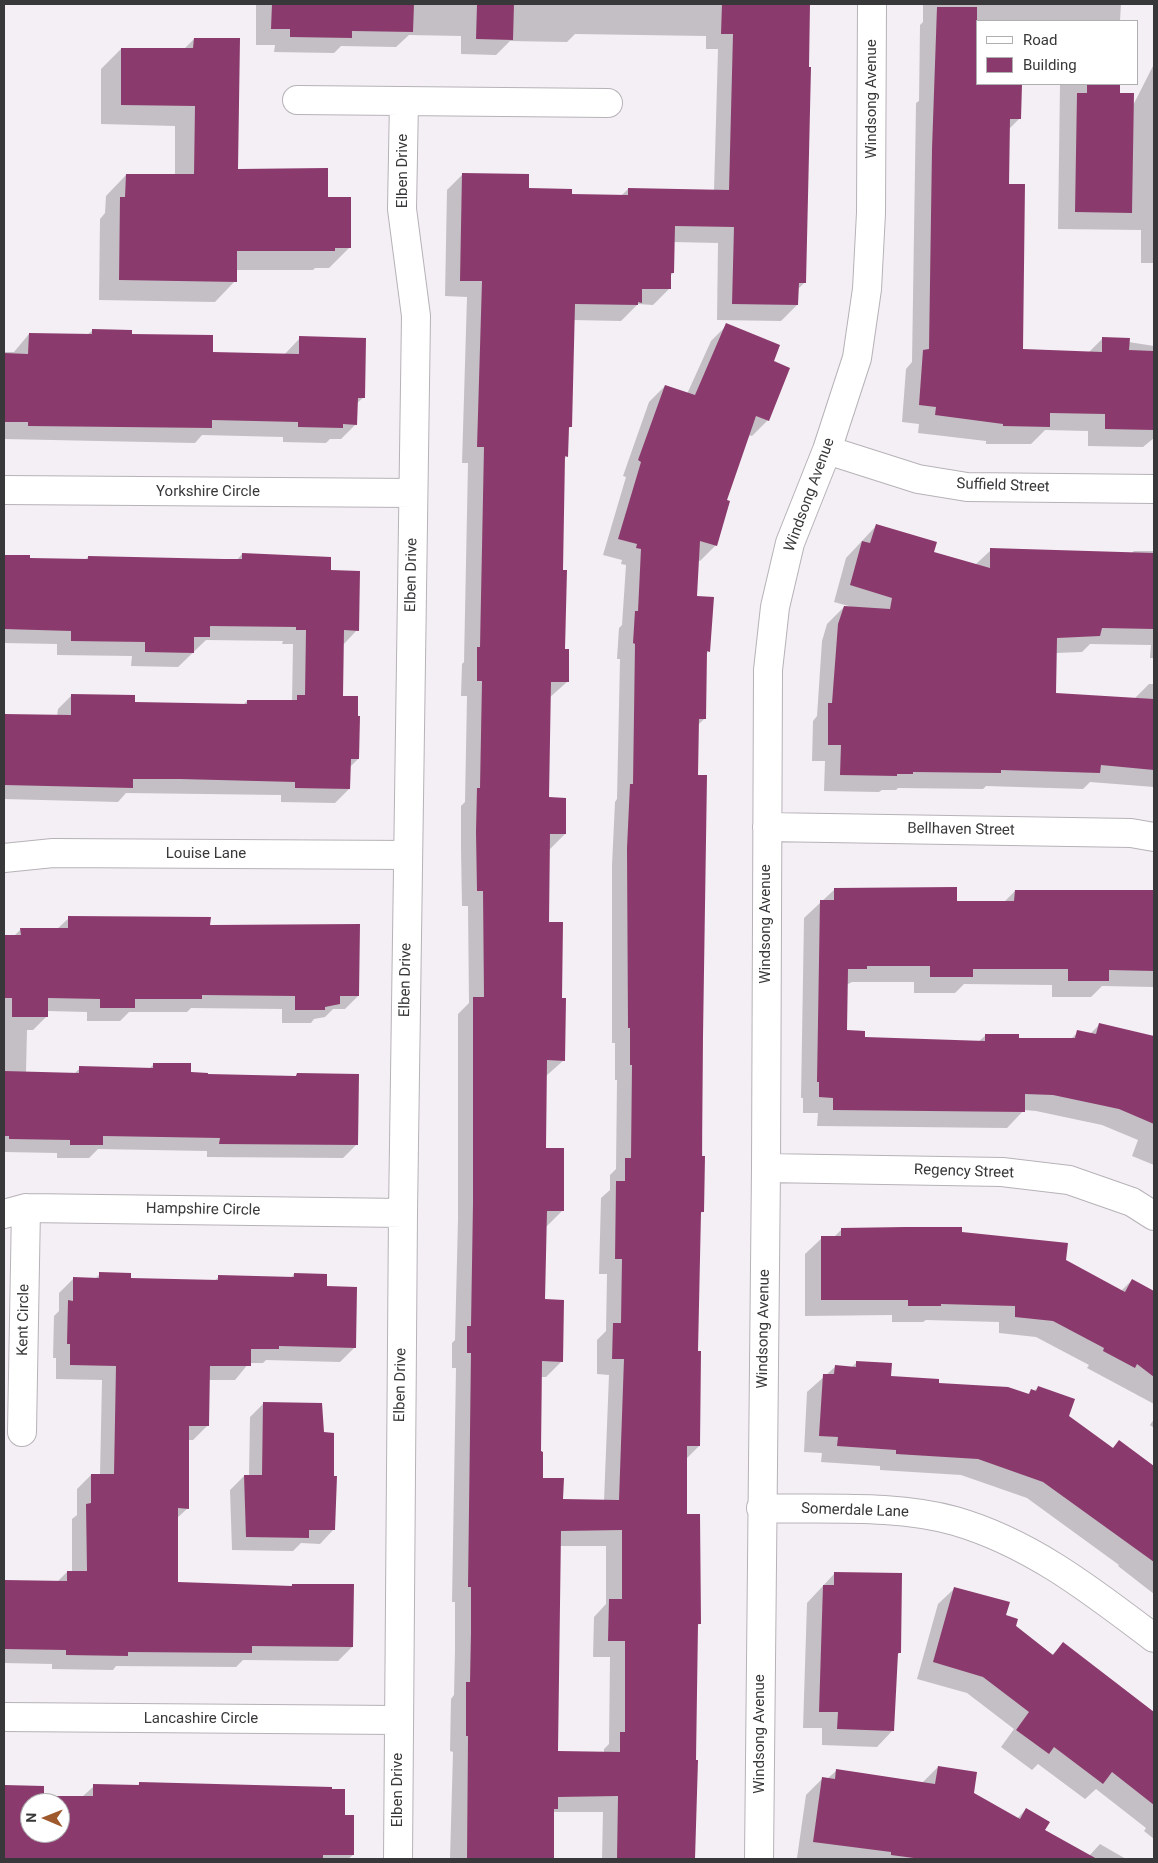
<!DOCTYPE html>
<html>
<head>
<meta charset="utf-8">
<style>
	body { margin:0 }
	#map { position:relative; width:1158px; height:1863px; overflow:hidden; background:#f4eff5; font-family:Roboto,sans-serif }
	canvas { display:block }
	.frame { position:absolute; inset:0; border:5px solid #383739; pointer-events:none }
	.legend { position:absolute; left:976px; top:20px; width:162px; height:65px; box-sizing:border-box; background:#fff; border:1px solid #afafb0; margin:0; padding:6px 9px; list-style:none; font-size:15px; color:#383739 }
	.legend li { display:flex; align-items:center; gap:10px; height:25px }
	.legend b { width:25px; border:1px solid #afafb0 }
	.north { position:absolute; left:20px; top:1793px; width:50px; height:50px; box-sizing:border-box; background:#fff; border:1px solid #afafb0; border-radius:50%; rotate:271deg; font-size:14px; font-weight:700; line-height:20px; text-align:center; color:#383739 }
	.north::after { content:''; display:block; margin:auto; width:18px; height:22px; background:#9e592d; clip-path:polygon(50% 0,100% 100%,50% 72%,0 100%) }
</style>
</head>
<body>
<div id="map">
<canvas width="1158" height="1863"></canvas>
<div class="frame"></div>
<ul class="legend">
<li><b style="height:6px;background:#fff"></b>Road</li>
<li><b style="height:14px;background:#8b3a6d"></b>Building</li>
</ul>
<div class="north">N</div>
</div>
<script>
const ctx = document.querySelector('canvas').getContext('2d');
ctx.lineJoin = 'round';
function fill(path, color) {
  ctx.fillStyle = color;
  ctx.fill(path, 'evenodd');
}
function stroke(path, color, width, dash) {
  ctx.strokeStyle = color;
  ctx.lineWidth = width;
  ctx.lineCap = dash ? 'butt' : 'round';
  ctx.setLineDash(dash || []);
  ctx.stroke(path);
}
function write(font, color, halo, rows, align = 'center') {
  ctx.font = font + ' Roboto,sans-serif';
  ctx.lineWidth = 5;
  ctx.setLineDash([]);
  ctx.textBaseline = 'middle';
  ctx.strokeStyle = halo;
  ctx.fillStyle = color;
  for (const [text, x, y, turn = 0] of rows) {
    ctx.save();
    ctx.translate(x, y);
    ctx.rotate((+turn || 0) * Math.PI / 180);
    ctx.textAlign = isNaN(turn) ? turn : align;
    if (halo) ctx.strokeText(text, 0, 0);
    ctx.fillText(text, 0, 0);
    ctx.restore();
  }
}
fill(new Path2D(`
	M256,4H809L805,282L797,290V305L781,321L717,320L718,243L673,242V273L670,276L669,289L653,305L638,304L621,321L573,320L571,426L567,430V456L564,459L562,572L564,650L567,682L549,698L547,799L565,834L549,850L548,923L561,999L564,1060L546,1076L545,1150L562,1211L546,1227L544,1301L562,1361L546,1377H541L539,1453L542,1479L562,1501H604L609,1375L597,1374V1340L606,1331L607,1274H599L601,1198L610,1190V1175L616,1169L617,1080H615V1043H612V865L615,802L617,799L620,659H617L619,628L622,625L626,565L621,564L622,560L603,555L626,477L623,476L649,402L665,386L687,394L711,341L727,325L773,362L768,420L752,436L748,435L725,501L716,545L700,561L697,560L696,597L709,651L706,654L705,718L697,726L703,1211L699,1215L697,1352L699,1446L686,1459V1515L699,1624L696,1627L694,1859H602L603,1812H554L553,1859H450L453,1752L450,1751L451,1699L454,1695L455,1650V1602H452L456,1368H452V1343L455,1340L458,1219V1014L469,1003L468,906H462L461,849V806L465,802L467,696H461L462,664L464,662L468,463H462L467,297L445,296L447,190L463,174L527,189L571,195L621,196L628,189L714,191L718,49H706V36L575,34L567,42L510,41L496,55L461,54V36L409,35L396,47L341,46L334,53L274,52L275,45H256ZM559,1546H606V1604L594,1617L593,1657H610L609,1744L604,1749V1753L557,1752Z
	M923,4H1121L1120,21H977V84H1020V118L1009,129L1008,185L1022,350L1088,353L1103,338L1154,346V438L1143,447L1088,446V431L1045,430L1031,444H986V441L918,433L919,424L902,422L906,369L912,362L916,103L919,101L920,25L923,22Z
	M194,39L237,170L327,199L349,248L329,268H315L313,270H236L235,281L215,302L99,300L100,219L105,213L106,196L126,175L175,176V126L101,124V69L121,49H184Z
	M1154,64V263H1141V230L1058,229L1060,84H1119L1118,135Z
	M93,330L131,335L212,353L284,355L300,338L364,397L356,404V424L341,439H330L326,443L283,442V437L202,435L195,443L4,439V352H14L29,334L87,335Z
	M876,526L932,553L975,565L991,550L1131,554L1134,551H1154V658H1150L1151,645L1090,644L1082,652L1056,653L1055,694L1134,699L1149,684H1154V787L1090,782L1083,789L986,786L983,789L898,788L896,790H882L879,792L824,791L825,761H812L813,721L817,716L822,641L827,624L844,607H852L834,602L846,558Z
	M242,554L329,572L357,630L343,645L342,697L358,759L350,767L349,789L335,803L281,802V795L126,793L118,802L4,799V715L57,716L58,709L72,695L133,703L243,705L247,701L292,702L293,644H282L283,641L206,640L178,667L131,666L132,656L57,655V644L4,643V556L28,557V559L85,560L88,557L237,560Z
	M835,889L956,902H1004L1015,891L1139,895L1154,899V987L1102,986L1091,997H1052V985L964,984L955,993H914V982H852L846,985V1032L864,1038L978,1042L986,1035L1018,1039L1070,1040L1078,1032L1090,1034L1099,1025L1121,1041L1154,1048V1165L1132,1156L1138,1140L1102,1125L1036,1111L1024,1110L1007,1128L817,1126L818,1113H803V1098H801L804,918Z
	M69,918L209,926L358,996L345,1009H333L325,1017L314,1019L311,1023H282V1009L191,1008L187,1012H129L120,1021H87V1012L47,1011V1016L33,1030H27L26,1073L74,1074L80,1068L149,1069L154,1064L207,1076L294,1077L297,1075L356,1145L343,1158L207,1157V1151L98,1149L89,1158H57V1153L4,1152V936H14L21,929H57Z
	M841,1230L961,1234L1065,1261L1121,1291L1132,1280L1154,1292V1404L1087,1368L1089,1365L1036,1337L999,1333V1322L926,1320L923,1322H892V1315L805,1316V1254L822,1238H833Z
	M100,1274L129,1279L214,1281L219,1277L291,1278L294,1274L325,1287L355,1347L340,1362L266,1360L263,1363H249L235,1380H208L207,1426L193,1440H188V1508L176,1519V1583L290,1587L292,1585L352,1647L338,1661L243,1660L236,1667L116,1666L113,1670L52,1669V1664L4,1663V1581L57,1582L67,1572H72V1519L77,1515V1489L91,1475H100L102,1380L56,1379V1358H53L54,1316L59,1311V1293L74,1278L95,1279Z
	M857,1362L890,1377L937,1385L1026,1395L1038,1388L1068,1417L1112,1449L1119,1442L1154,1473V1594L1118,1566L1119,1565L1027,1498L961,1475L880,1470V1466L821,1462L822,1453L804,1452L807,1392L835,1367L851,1368Z
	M264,1403L334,1529L320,1544L301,1543L293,1551L232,1550L230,1490L244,1476H249L250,1417Z
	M1154,1419V1428L1150,1425Z
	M835,1573L899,1653L897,1656L893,1730L877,1747L822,1745V1728H803L807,1603Z
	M955,1588L1004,1616L1052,1655L1063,1644L1154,1714V1839L1144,1831L1146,1828L1096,1789L1085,1799L1038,1764L1032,1770L1001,1747L1014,1729L967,1693L917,1679L938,1604Z
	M938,1767L973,1793L1017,1819L1026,1809L1044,1830L1089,1856L1100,1844L1126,1859L797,1858L806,1795L822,1779H827L836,1771L922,1783Z
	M140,1783L344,1816L353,1855L348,1859H4V1786L42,1787V1797H82L94,1786H137ZM30,1803H60V1833H30Z`), '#0003');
fill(new Path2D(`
	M272,4H414L413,32L352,31V38L290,37V29H271Z
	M477,4H514L513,40L476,39Z
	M722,4H810L809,67H811L806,283H799L798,305L732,304L734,227L675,226L674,273H671V289H642V303L638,302V305L575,304L572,427H569L568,457L565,456L563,570H567L565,649H569V682H551L549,797L566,798V834H550L549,922H563L562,998H566L565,1061L547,1060L546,1148H564V1211H547L545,1299L564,1300L563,1362L542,1361L541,1451L543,1452V1478H564L563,1499L619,1500L624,1359H612L613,1323H621L622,1259H615L616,1181H625V1158H631L632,1065H630V1028H628L627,848L630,784H633L635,644L633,643L635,611H638L641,549L636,548L637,544L618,539L641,462L638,460L665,385L695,395L726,323L780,345L774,361L790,368L769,421L756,416L727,500L730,501L717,546L700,541L697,596L714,597L710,652L707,651L706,719H699L698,775H707L703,1036L702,1156H705L704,1212H701L698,1351H701L700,1446H687V1514H700L701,1624H698L696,1760H698L695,1859H617L618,1796L558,1797V1809H554V1859H467L468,1736H466V1682H470L471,1633V1587H468L471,1353H467V1326H471L473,1203V997H484L483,891H477L476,832L477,788H480L482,681H477V647H480L484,447H477L482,281H460L462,173L529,174V188L572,189V194L628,195V188L729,190L733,34H721ZM622,1530V1599H609L608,1641H625V1732H620V1752L558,1751L561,1531Z
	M937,7H977V84H1022L1021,119H1010L1009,184H1025L1023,349L1102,352V337L1130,338L1129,350L1154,351V430L1105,429V414L1050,413V427L1003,426V424L935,415L936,407L919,405L923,350L929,349L932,149Z
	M194,38H240L238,169L328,168V197H351V248H335V251H237V282L119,280L120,197H125L126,174H194L195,106L121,105V48H193Z
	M1087,84H1120V93H1134L1132,213L1075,212L1077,93H1087Z
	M92,329L132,330V334L213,335V352L299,354V336L366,338L365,398H358L357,425L343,424V428L298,427V422L212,420V428L28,426V422H4V353L28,354L29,333L92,334Z
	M876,524L937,542L934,552L990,568V548L1154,553V629L1102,628L1100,636L1057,638L1056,693L1154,699V770L1101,765L1100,773L1001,770V773L913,772V774H897V776L840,775L841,745H828V703H832L838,624L844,606L890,609L892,598L850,585L862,541L870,543Z
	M242,553L331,557V570L360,571L359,631L344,630L343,696H358V716H360L359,759H351L350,789L295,788V782L180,779H133V788L4,785V714L71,715V694L135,695V702L247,704V700H297V695H305L306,630H296V627L210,626V637H194V653L145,652V642L71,641V631L4,629V555H30V558L88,559V556L224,559H242Z
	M957,887V901H1014L1015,890H1154V971L1109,970V981H1068V969H973V977H930V966H867V969H848L847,1030L865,1031V1037L985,1041V1034H1019V1038H1075L1077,1030L1096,1034L1099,1023L1154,1036V1124L1119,1109L1053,1095L1025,1094V1112L833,1110V1098L819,1097V1082H817L820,900H834V888Z
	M68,916L211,917L210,925L360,924L359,996H340V1004L325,1007V1010H295V996L202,995V999H135V1008H100V999L48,998V1017H12V998H4V935H21L20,928H68Z
	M153,1063H191V1072L208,1073V1074L296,1076L297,1073L359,1074L358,1145L219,1144L220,1138L103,1136V1145H70V1140L9,1139V1136H4V1071L79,1073V1066L153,1068Z
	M906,1227H962V1232L1068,1243L1066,1260L1125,1292L1132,1279L1154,1291V1377L1137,1364L1135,1368L1103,1351L1104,1348L1053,1321L1015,1317V1306L941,1304V1306H908V1300H821V1236H841V1228Z
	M99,1272L131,1273V1278L218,1280V1275L294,1277V1273L327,1274V1286L357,1287L356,1348L279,1346V1349H251V1366H210L209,1426H189V1509L178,1508V1582L292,1586V1584H354L353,1647L252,1646V1653L128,1652V1656L66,1655V1650L4,1649V1580L67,1581V1571H87L86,1504L91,1503V1474H114L116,1366L70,1365V1344H67L68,1300L73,1301V1277L99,1278Z
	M856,1361L892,1363L891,1376L939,1379V1383L1008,1387L1029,1394L1031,1389L1036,1391L1038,1386L1075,1399L1069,1416L1113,1448L1119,1440L1154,1466V1562L1043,1482L978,1459L896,1454V1450L837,1446L838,1437L819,1436L823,1374H834L835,1365L856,1367Z
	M263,1402L322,1403L324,1432L334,1433V1476H337L335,1530H309V1538L246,1537L244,1475H262Z
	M834,1572L902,1573L901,1653H898L894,1731L837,1729L838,1712H819L823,1585H834Z
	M954,1587L1010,1602L1006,1615L1018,1619L1016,1626L1053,1655L1063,1642L1154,1712V1805L1112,1772L1103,1784L1054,1747L1049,1754L1016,1730L1029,1712L983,1677L933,1662Z
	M938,1766L977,1772L974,1793L1020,1819L1026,1808L1050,1822L1045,1830L1097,1859H921L891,1855V1852L813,1842L822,1777L835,1779L836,1769L935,1784Z
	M139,1782L332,1787V1789H345V1815H354V1855H323V1859H4V1785L44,1786V1796H93V1784L139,1785ZM30,1803H60V1833H30Z`), '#8b3a6d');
const minor = new Path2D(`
	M297,100L608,103
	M827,450L918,479L967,487L1154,489
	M4,490L413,493
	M767,827L1131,833L1154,837
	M4,858L53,853L408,855
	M766,1168L1002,1172L1069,1180L1132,1202L1154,1216
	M4,1214L26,1208L403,1213
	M22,1432L26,1208
	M761,1508C823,1510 895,1504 955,1521C1031,1543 1092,1591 1154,1638
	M4,1717L398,1720
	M398,1859L403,1213L416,316L402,209L404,101
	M759,1859L766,1168L768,670L775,607L790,543L827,450L857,358L867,289L871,213L872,4`);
stroke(minor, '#b6b2b7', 30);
stroke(minor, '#fff', 28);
write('15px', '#383739', '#fff', [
	["Windsong Avenue",872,99,-90],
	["Elben Drive",403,171,-90],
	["Suffield Street",1003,486,2],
	["Yorkshire Circle",208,492],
	["Windsong Avenue",810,495,-70],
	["Elben Drive",412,575,-89],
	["Bellhaven Street",961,830,1],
	["Louise Lane",206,854],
	["Windsong Avenue",766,924,-90],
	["Elben Drive",406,980,-89],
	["Regency Street",964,1172,2],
	["Hampshire Circle",203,1210,1],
	["Kent Circle",24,1320,-89],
	["Windsong Avenue",764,1329,-89],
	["Elben Drive",401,1385,-89],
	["Somerdale Lane",855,1511,2],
	["Lancashire Circle",201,1719],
	["Windsong Avenue",760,1734,-90],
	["Elben Drive",398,1790,-90]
]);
</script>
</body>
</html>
